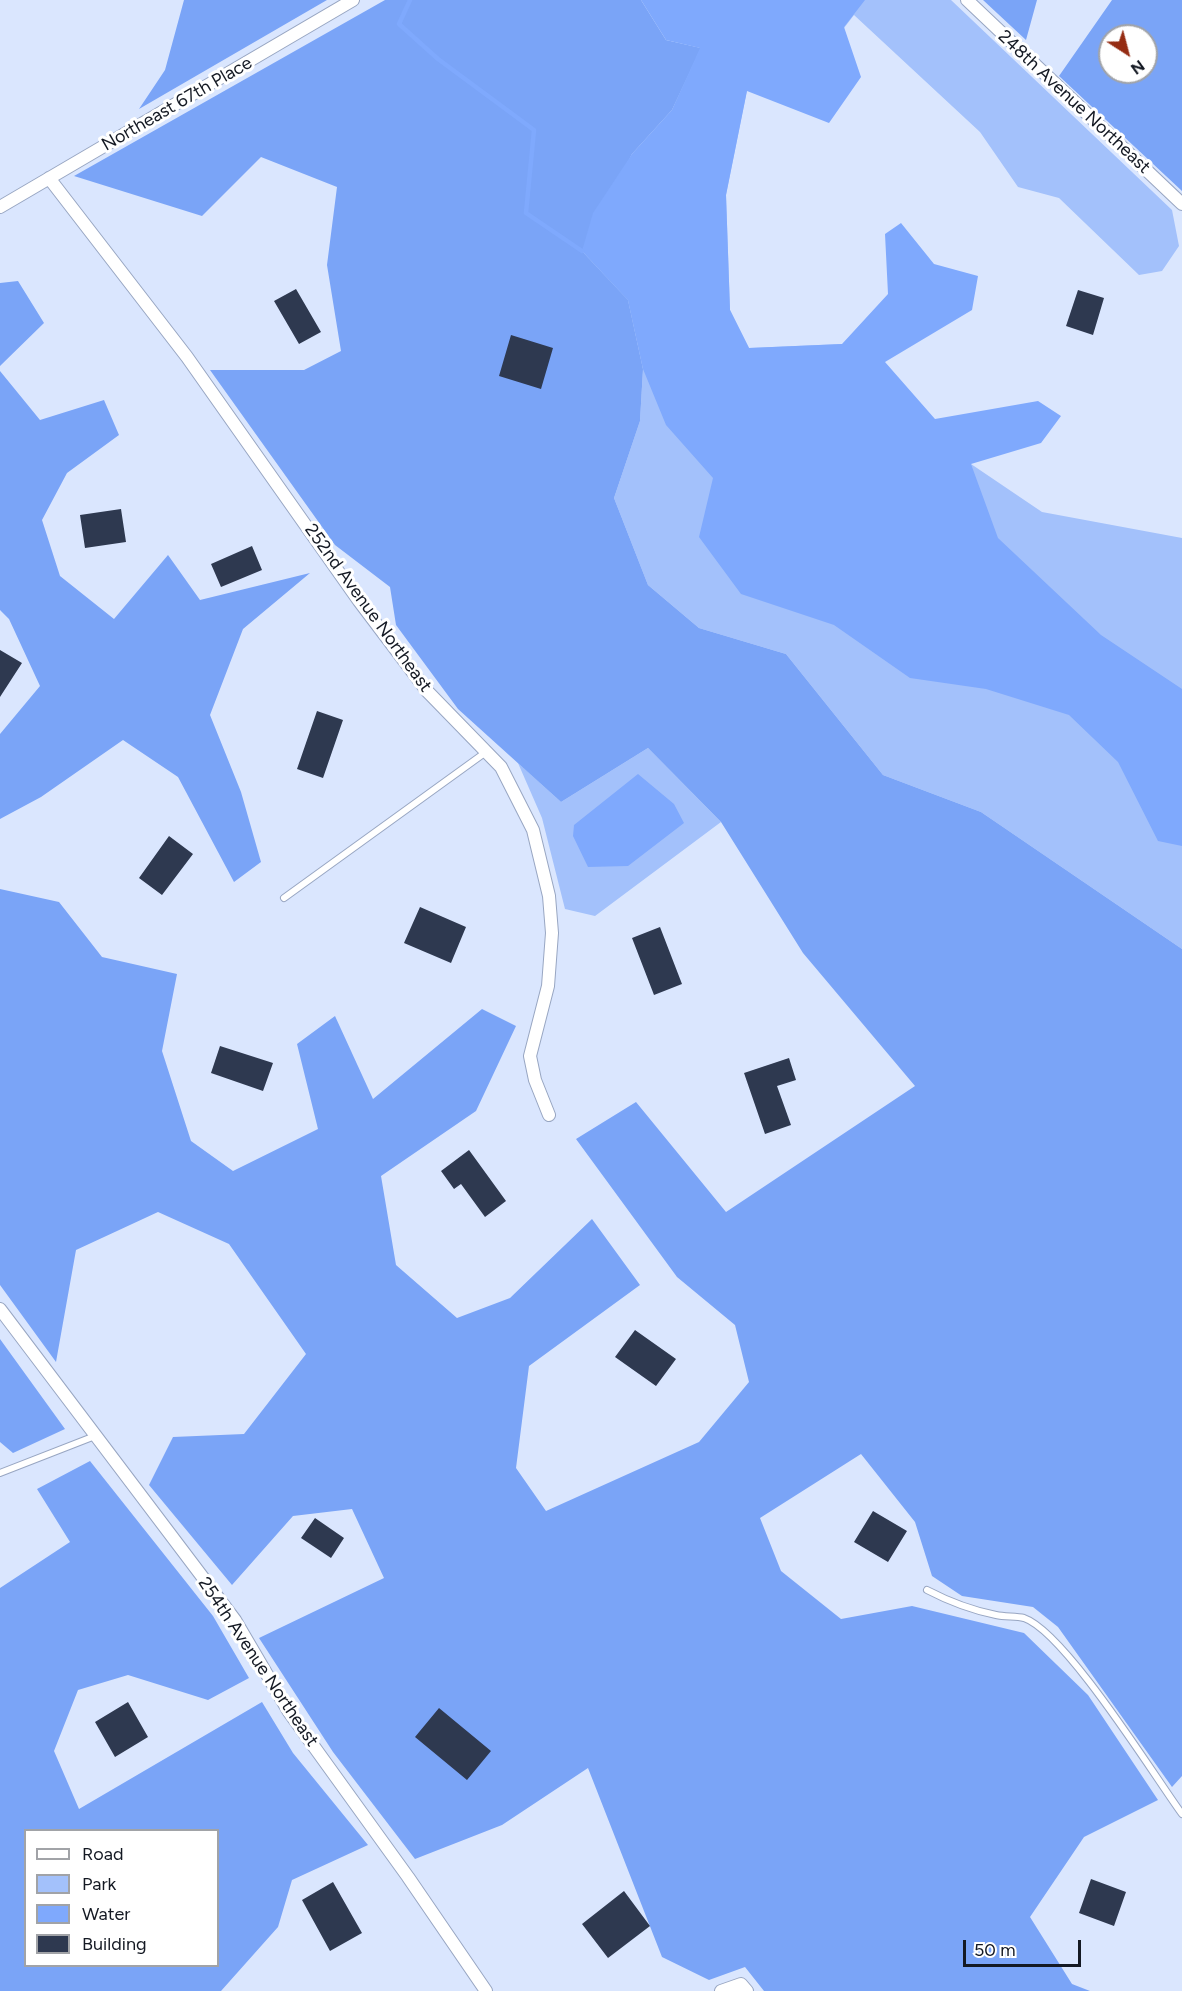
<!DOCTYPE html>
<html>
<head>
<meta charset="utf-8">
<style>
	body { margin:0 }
	#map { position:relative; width:1182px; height:1991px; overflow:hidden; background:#dae6fe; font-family:Figtree,sans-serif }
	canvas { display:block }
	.legend { position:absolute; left:24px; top:1829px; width:195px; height:138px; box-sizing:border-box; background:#fff; border:2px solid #a1a3a7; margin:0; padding:8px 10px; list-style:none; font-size:18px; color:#141923 }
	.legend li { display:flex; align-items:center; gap:12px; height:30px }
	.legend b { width:30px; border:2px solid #a1a3a7 }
	.north { position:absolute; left:1098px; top:24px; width:60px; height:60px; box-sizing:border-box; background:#fff; border:2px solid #a1a3a7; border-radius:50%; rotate:144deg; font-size:16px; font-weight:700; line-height:24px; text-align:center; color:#141923 }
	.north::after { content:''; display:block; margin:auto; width:21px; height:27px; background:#952c13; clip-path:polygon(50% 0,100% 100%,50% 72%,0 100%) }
	.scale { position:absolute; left:963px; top:1940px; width:118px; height:27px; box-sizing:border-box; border:3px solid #141923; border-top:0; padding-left:8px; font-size:18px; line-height:21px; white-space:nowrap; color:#141923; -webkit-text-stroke:4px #fff; paint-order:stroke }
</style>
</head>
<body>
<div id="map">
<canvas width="1182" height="1991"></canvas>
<ul class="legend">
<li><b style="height:8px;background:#fff"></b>Road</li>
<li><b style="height:16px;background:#a3c1fb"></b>Park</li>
<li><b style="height:16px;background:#7fa9fd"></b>Water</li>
<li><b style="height:16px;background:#2e3950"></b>Building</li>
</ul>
<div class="north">N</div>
<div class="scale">50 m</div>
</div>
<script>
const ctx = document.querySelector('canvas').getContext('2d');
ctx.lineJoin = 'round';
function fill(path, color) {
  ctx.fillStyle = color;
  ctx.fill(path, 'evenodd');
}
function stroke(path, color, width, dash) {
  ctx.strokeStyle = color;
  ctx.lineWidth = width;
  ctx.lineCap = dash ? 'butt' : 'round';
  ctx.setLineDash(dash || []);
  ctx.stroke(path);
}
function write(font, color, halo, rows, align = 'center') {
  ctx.font = font + ' Figtree,sans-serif';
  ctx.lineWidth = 6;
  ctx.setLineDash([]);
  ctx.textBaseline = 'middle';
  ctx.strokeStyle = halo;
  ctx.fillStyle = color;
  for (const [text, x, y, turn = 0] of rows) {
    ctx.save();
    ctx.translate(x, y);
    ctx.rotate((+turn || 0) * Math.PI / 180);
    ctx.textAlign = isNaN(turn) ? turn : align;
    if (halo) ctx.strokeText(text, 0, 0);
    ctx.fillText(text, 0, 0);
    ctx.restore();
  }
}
fill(new Path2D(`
	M641,0H951L1172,210L1179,246L1162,271L1139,275L1059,198L1018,187L980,132L854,15L821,58L747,90L726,195L730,310L749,348L842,344L971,464L1042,512L1182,538V949L981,812L883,775L786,654L699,628L648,585L614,498L640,421L643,369L628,301L582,251L632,154L672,110L700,48Z
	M648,748L721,822L595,916L565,909L542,818L518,763L561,802Z`), '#a3c1fb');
fill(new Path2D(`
	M184,0H327L139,109L165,70Z
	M385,0H641L666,40L701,48L672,110L632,154L582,251L628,300L643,369L640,421L614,498L648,585L699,628L786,654L883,775L981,812L1182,949V1776L1172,1787L1058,1627L1033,1607L962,1596L932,1576L915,1522L861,1454L760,1518L781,1571L841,1619L912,1606L1024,1633L1088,1695L1158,1800L1084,1837L1030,1917L1072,1984L1090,1991H764L745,1967L709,1980L662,1957L588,1768L502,1825L415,1859L333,1752L259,1638L384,1578L352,1509L293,1516L232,1585L149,1485L173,1437L244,1434L306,1354L229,1244L158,1212L76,1250L56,1362L0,1285V889L59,902L102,957L177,974L162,1051L191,1141L233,1171L318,1129L297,1044L335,1016L373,1099L482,1009L516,1026L476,1111L381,1176L396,1265L457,1318L510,1298L592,1219L640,1285L529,1366L516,1468L546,1511L699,1442L749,1382L735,1325L677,1277L576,1139L636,1102L726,1212L915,1086L803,953L721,822L648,748L561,802L458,709L396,625L390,587L335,545L210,370H304L341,351L327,265L337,187L261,157L202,216L74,176Z
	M983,0H1037L1026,40Z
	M1112,0H1182V191L1059,76ZM1110,36H1146V72H1110Z
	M18,281L44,323L0,366V283Z
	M0,371L40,420L104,400L119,435L67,473L42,520L60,576L114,619L168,555L200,600L310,573L243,629L210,715L241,792L261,862L234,882L178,777L123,740L41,797L0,819V734L40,686L9,619L0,610Z
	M0,1339L65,1429L13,1453L0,1442Z
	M90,1461L213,1616L249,1678L208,1700L128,1675L78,1690L54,1751L79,1809L262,1702L293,1753L368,1845L292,1880L278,1927L221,1991H0V1588L70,1542L37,1489ZM26,1830H218V1966H26Z`), '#7aa4f7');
fill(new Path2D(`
	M641,0H865L844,27L861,77L829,123L747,91L726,195L730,310L749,348L842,344L888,294L885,234L901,223L934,264L978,276L972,310L885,362L935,419L1038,401L1061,416L1041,443L971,464L998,538L1101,635L1182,689V846L1158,841L1118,762L1069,715L986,689L910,678L834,625L741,594L699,537L713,478L666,425L643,369L628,300L582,251L593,213L632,154L672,110L700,48L666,40Z
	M638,774L674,804L684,823L628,866L588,867L573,836L574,825Z`), '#7fa9fd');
stroke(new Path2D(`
	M410,0L399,24L438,59L534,130L526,213L582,251`), '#7fa9fd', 4.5);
fill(new Path2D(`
	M296,289L321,332L299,344L274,301Z
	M1078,290L1104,298L1093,335L1066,326Z
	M511,335L553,348L541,389L499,376Z
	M121,509L126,542L85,548L80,515Z
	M252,546L262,570L221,587L211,564Z
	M0,650L22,663L0,697Z
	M317,711L343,720L323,778L297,769Z
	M169,836L193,854L162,895L139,878Z
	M420,907L466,927L451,963L404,943Z
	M660,927L682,984L654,995L632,938Z
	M220,1046L273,1063L263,1091L211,1073Z
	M789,1058L796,1080L777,1086L791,1125L765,1134L744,1073Z
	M469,1150L506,1201L485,1217L461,1184L454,1189L441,1171Z
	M635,1330L676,1359L656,1386L615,1357Z
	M873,1511L907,1531L888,1562L854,1542Z
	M315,1518L344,1538L331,1558L301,1538Z
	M128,1702L148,1737L115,1757L95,1722Z
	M439,1708L491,1751L467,1780L415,1737Z
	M1091,1879L1126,1892L1114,1926L1079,1913Z
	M333,1882L362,1933L330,1951L302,1900Z
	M624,1891L650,1926L608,1958L582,1924Z`), '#2e3950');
const lane = new Path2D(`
	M284,898L486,752
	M0,1473L95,1436
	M927,1590C950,1602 971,1610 996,1615C1005,1617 1016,1616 1024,1618C1065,1632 1153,1774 1182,1814`);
const street = new Path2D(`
	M967,0L1182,204
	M49,178L187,357L359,601L427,691L501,767L533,830L549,896L552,933L548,986L530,1056L535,1080L549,1115
	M0,207L353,0
	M0,1309L235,1620L289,1712L408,1877L486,1991
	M721,1991L741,1984L747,1991`);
stroke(lane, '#98a6c2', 8);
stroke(street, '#98a6c2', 14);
stroke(lane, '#fff', 6);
stroke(street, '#fff', 12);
write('18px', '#141923', '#fff', [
	["248th Avenue Northeast",1074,102,43],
	["Northeast 67th Place",177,104,-30],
	["252nd Avenue Northeast",368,608,54],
	["254th Avenue Northeast",258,1662,56]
]);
</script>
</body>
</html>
